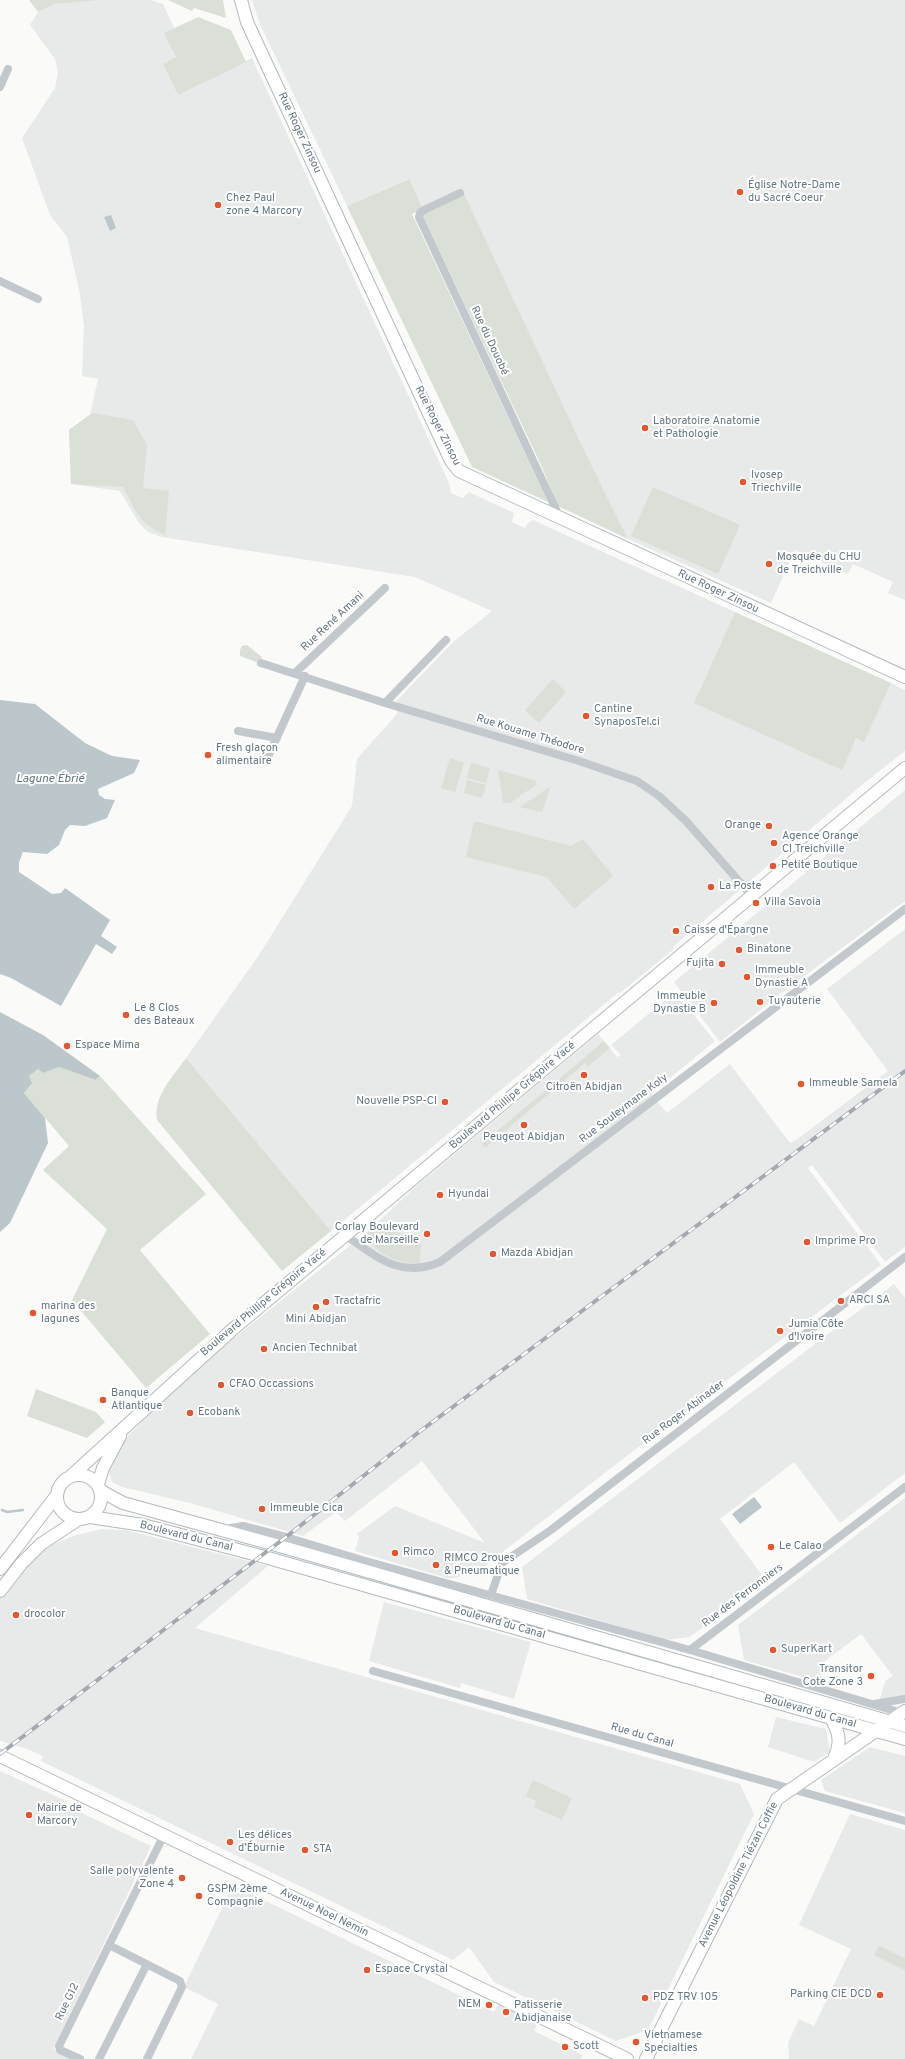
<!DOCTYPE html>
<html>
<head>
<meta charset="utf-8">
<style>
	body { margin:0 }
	canvas { display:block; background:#fafaf8 }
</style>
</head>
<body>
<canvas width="905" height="2059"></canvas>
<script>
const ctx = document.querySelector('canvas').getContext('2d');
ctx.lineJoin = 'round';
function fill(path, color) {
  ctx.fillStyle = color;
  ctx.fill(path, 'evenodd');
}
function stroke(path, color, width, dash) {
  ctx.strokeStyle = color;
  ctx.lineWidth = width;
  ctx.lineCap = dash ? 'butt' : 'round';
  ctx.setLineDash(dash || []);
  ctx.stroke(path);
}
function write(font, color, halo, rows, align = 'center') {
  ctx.font = font + ' Overpass,sans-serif';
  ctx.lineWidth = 4;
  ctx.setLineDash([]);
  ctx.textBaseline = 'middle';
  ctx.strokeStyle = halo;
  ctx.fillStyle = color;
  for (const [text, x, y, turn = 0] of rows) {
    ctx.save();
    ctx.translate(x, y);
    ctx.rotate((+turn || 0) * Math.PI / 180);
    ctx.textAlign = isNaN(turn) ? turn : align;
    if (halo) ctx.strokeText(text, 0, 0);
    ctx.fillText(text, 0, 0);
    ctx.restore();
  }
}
fill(new Path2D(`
	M102,0H151L163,4L174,28L165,33L176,57L163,64L178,95L252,58L449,483L451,493L463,498L469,492L514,513L512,522L518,525L525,528L528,523L533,520L735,612L698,694L842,769L856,738L864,741L891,683L905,690V751L863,784L673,947L674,949L620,993L619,992L331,1231L186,1058L259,955L352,806L357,759L397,714V700L453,642L492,611L415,577L162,537L148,532L139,523L120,491L71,484L69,430L90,415L98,379L82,376L84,327L80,294L67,237L50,215L22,138L55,88L58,73L55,59L30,25L38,12L55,4Z
	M252,0H905V600L888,593L893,582L853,564L848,574L795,550L771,603L628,539L583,448L462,191L423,209L408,179L347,206L259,22Z
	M905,790V901L779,995L720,1042L674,982Z
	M905,929V1247L885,1262L812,1165L808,1168L881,1265L650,1438L478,1571L455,1578H447L355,1551L359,1537L357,1534L395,1506L485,1543L422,1461L345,1521L336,1512L303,1536L190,1503L122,1487L112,1482L108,1470L121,1443L188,1375L372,1228L413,1189L598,1034L617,1057L621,1055L611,1045L675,992L715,1041L652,1093L654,1098L667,1113L730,1064L790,1143L796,1140L888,1071L827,989Z
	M894,1284L905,1298V1473L840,1523L794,1462L720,1519L765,1579L690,1637L665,1640L527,1599L522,1567Z
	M905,1498V1696L880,1699L885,1681L893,1676L861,1634L825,1661L820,1682L744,1660L738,1625Z
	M102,1529L125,1530L268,1566L195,1628L740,1784L754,1814L648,2030L616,2041L494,1982L469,1947L453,1960L41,1761L43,1756L27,1749L0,1741V1596L36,1555L54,1544L73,1536Z
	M384,1602L531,1642L514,1699L461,1683L460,1688L369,1661Z
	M776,1717L826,1729L830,1752L814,1762L768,1747Z
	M870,1747L905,1756V1813L825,1791L821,1780Z
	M0,1771L64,1800L63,1804L151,1846L53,2049L74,2059H0Z
	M850,1814L905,1830V2059H789L788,2043L799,2019L814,2026L851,1949L799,1925Z
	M233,1885L494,2012L498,2004L538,2023L534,2031L583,2055L580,2059H191L218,2004L184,1987Z`), '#e8e9e9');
fill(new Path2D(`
	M29,0H102L55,4L38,12Z
	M168,0H223L226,18L194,8L192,11Z
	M198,17L231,30L246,62L178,95L163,64L176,57L164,33Z
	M409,179L423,209L412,214L548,502L472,467L347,206Z
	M464,194L583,448L628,539L558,506L542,467L422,214Z
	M92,413L133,420L147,445L143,488L169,491L165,535C138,523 137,512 123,487L71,484L69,430Z
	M653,487L740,525L718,574L631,536Z
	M735,612L891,683L864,742L856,738L842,770L694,703Z
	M247,645L262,657L261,660L256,662L240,656V650L242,646Z
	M553,679L566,692L539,723L525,710Z
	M450,758L464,763L455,792L441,788Z
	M471,763L490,768L486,783L467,778Z
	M498,770L534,780L537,784L510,803H503Z
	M467,780L486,785L482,798L464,793Z
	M551,786L542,812L520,807Z
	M474,821L571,846L583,839L613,876L574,909L547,877L466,857Z
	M604,1041L610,1048L588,1066L585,1063L485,1148L482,1144Z
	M186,1058L331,1231L282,1271L157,1120C153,1096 173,1077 186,1058Z
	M59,1067L94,1080L100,1076L206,1194L140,1250L210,1334L146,1388L72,1300L107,1229L43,1170L69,1146L24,1093L31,1083L29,1076L38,1069L43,1073Z
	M372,1228L401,1233L400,1235L406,1242L414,1235L421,1244L419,1264C400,1264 372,1254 367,1233Z
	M36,1389L96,1412L105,1422L87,1438L27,1416Z
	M533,1780L572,1798L562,1820L534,1807L536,1801L526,1796Z
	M879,1946L905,1958V1970L874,1955Z`), '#dadfd7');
fill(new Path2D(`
	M111,215L116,228L110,231L104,217Z
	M0,700L35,704L85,743L112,756L140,760L134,773L98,789L99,795L105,799L115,800L107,818L85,826L70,825L65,830L59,845L47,854L23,852L19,862V872L52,894L61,893L65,888L110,920L101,936L117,947L112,954L96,944L61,1006L11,978L0,974Z
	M0,1012L43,1035L100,1076L95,1080L59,1067L43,1073L38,1069L29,1076L32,1083L24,1093L45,1118L48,1143L10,1223L0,1232Z
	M754,1497L762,1507L740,1524L732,1514Z`), '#bbc7cb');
stroke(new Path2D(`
	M2,1510L7,1512L23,1510`), '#bbc7cb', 2.5);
const secondary = new Path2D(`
	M241,0L247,22L451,461L459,471L905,677
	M57 1497a22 22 0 1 1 44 0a22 22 0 1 1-44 0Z
	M71,1476L233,1329L905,768
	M98,1484L103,1468L120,1436
	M101,1491L123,1503L276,1545L905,1726
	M90,1517L143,1525L261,1556L905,1739
	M0,1569L57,1495
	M0,1591L21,1564L41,1544L79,1519
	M831,1718C840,1734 841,1743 834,1759
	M0,1756L627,2059
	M646,2059L777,1799L905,1711`);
stroke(secondary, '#b3babf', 14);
stroke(new Path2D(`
	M0,87L8,69
	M460,193L424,210L420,213L419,217L560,518
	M0,281L38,299
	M261,663L385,703L579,761L637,781L659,796L686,821L752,896
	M295,673L385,588
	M385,703L446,640
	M238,731L277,738
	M266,761L305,676
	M345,1235C377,1257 400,1279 440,1262L905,909
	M225,1529L243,1526L286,1537L362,1560L690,1650L905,1714
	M491,1595L502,1563L551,1530L905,1257
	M690,1650L905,1487
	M373,1671L905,1821
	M874,1704L905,1699
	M109,1945L164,1835
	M80,2059L60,2050L59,2046L109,1945L180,1981L182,1987L147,2059
	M99,2059L147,1964`), '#c3c8cc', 8);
stroke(secondary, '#fff', 12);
const rail = new Path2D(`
	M0,1754L286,1537L419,1432L905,1071`);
stroke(rail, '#a2aab0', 4);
stroke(rail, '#fff', 2.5, [8]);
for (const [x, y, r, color] of [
	[740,192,4,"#e4572e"],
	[218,205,4,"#e4572e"],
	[645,428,4,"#e4572e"],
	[743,482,4,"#e4572e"],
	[769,564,4,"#e4572e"],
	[586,716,4,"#e4572e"],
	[208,755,4,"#e4572e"],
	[769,826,4,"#e4572e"],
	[774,843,4,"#e4572e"],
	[773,866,4,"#e4572e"],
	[711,887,4,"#e4572e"],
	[756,903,4,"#e4572e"],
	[676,931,4,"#e4572e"],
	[739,950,4,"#e4572e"],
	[722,964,4,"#e4572e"],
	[747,977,4,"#e4572e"],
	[760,1002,4,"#e4572e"],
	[714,1003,4,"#e4572e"],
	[126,1015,4,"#e4572e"],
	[67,1046,4,"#e4572e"],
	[584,1075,4,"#e4572e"],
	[801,1084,4,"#e4572e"],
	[445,1102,4,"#e4572e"],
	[524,1125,4,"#e4572e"],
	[440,1195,4,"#e4572e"],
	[427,1234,4,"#e4572e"],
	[807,1242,4,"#e4572e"],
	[493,1254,4,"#e4572e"],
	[841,1301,4,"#e4572e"],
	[326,1302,4,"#e4572e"],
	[316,1307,4,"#e4572e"],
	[33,1313,4,"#e4572e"],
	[780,1331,4,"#e4572e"],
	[264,1349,4,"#e4572e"],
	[221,1385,4,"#e4572e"],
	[103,1400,4,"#e4572e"],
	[190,1413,4,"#e4572e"],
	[262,1509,4,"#e4572e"],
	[771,1547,4,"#e4572e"],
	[395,1553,4,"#e4572e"],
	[436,1565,4,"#e4572e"],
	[16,1615,4,"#e4572e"],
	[773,1650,4,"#e4572e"],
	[871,1676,4,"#e4572e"],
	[29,1815,4,"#e4572e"],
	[230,1842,4,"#e4572e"],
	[305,1850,4,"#e4572e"],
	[182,1878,4,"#e4572e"],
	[199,1896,4,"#e4572e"],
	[367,1970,4,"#e4572e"],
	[880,1995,4,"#e4572e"],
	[645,1998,4,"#e4572e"],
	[489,2005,4,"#e4572e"],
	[506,2012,4,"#e4572e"],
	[636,2042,4,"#e4572e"],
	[565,2047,4,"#e4572e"]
]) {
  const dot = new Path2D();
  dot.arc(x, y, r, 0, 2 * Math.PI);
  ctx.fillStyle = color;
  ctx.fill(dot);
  stroke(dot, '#fff', 1.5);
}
write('11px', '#657683', '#fff', [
	["Rue Roger Zinsou",299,133,65],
	["Rue du Douobé",489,341,65],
	["Rue Roger Zinsou",437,426,63],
	["Rue Roger Zinsou",718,592,25],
	["Rue René Amani",333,622,-43],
	["Rue Kouame Théodore",530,735,17],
	["Boulevard Phillipe Grégoire Yacé",513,1096,-40],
	["Rue Souleymane Koly",624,1109,-37],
	["Boulevard Phillipe Grégoire Yacé",264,1303,-40],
	["Rue Roger Abinader",684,1413,-37],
	["Boulevard du Canal",186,1537,14],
	["Rue des Ferronniers",743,1596,-37],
	["Boulevard du Canal",499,1623,16],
	["Boulevard du Canal",810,1712,16],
	["Rue du Canal",642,1736,16],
	["Avenue Léopoldine Tiézan Coffie",739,1875,-63],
	["Avenue Noel Nemin",324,1913,26],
	["Rue G12",68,2002,-64]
]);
write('11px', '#657683', '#fff', [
	["Église Notre-Dame",748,186],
	["du Sacré Coeur",748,199],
	["Chez Paul",226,199],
	["zone 4 Marcory",226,212],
	["Laboratoire Anatomie",653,422],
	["et Pathologie",653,435],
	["Ivosep",751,476],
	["Triechville",751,489],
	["Mosquée du CHU",777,558],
	["de Treichville",777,571],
	["Cantine",594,710],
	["SynaposTel.ci",594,723],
	["Fresh glaçon",216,749],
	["alimentaire",216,762],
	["Orange",761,826,"right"],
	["Agence Orange",782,837],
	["CI Treichville",782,850],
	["Petite Boutique",781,866],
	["La Poste",719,887],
	["Villa Savoia",764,903],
	["Caisse d'Épargne",684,931],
	["Binatone",747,950],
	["Fujita",714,964,"right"],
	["Immeuble",755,971],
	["Dynastie A",755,984],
	["Immeuble",706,997,"right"],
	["Dynastie B",706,1010,"right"],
	["Tuyauterie",768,1002],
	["Le 8 Clos",134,1009],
	["des Bateaux",134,1022],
	["Espace Mima",75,1046],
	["Immeuble Samela",809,1084],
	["Citroën Abidjan",584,1088,"center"],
	["Nouvelle PSP-CI",437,1102,"right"],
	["Peugeot Abidjan",524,1138,"center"],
	["Hyundai",448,1195],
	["Corlay Boulevard",419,1228,"right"],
	["de Marseille",419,1241,"right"],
	["Imprime Pro",815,1242],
	["Mazda Abidjan",501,1254],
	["ARCI SA",849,1301],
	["Tractafric",334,1302],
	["marina des",41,1307],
	["lagunes",41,1320],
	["Mini Abidjan",316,1320,"center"],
	["Jumia Côte",788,1325],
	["d'Ivoire",788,1338],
	["Ancien Technibat",272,1349],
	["CFAO Occassions",229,1385],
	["Banque",111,1394],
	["Atlantique",111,1407],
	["Ecobank",198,1413],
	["Immeuble Cica",270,1509],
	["Le Calao",779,1547],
	["Rimco",403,1553],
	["RIMCO 2roues",444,1559],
	["& Pneumatique",444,1572],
	["drocolor",24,1615],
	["SuperKart",781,1650],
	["Transitor",863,1670,"right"],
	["Cote Zone 3",863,1683,"right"],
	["Mairie de",37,1809],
	["Marcory",37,1822],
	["Les délices",238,1836],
	["d’Éburnie",238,1849],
	["STA",313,1850],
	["Salle polyvalente",174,1872,"right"],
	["Zone 4",174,1885,"right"],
	["GSPM 2ème",207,1890],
	["Compagnie",207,1903],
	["Espace Crystal",375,1970],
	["Parking CIE DCD",872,1995,"right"],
	["PDZ TRV 105",653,1998],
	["NEM",481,2005,"right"],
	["Patisserie",514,2006],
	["Abidjanaise",514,2019],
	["Vietnamese",644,2036],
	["Specialties",644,2049],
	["Scott",573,2047]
], 'left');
write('italic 12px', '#60757c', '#fff', [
	["Lagune Ébrié",50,780]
]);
</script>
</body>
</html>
